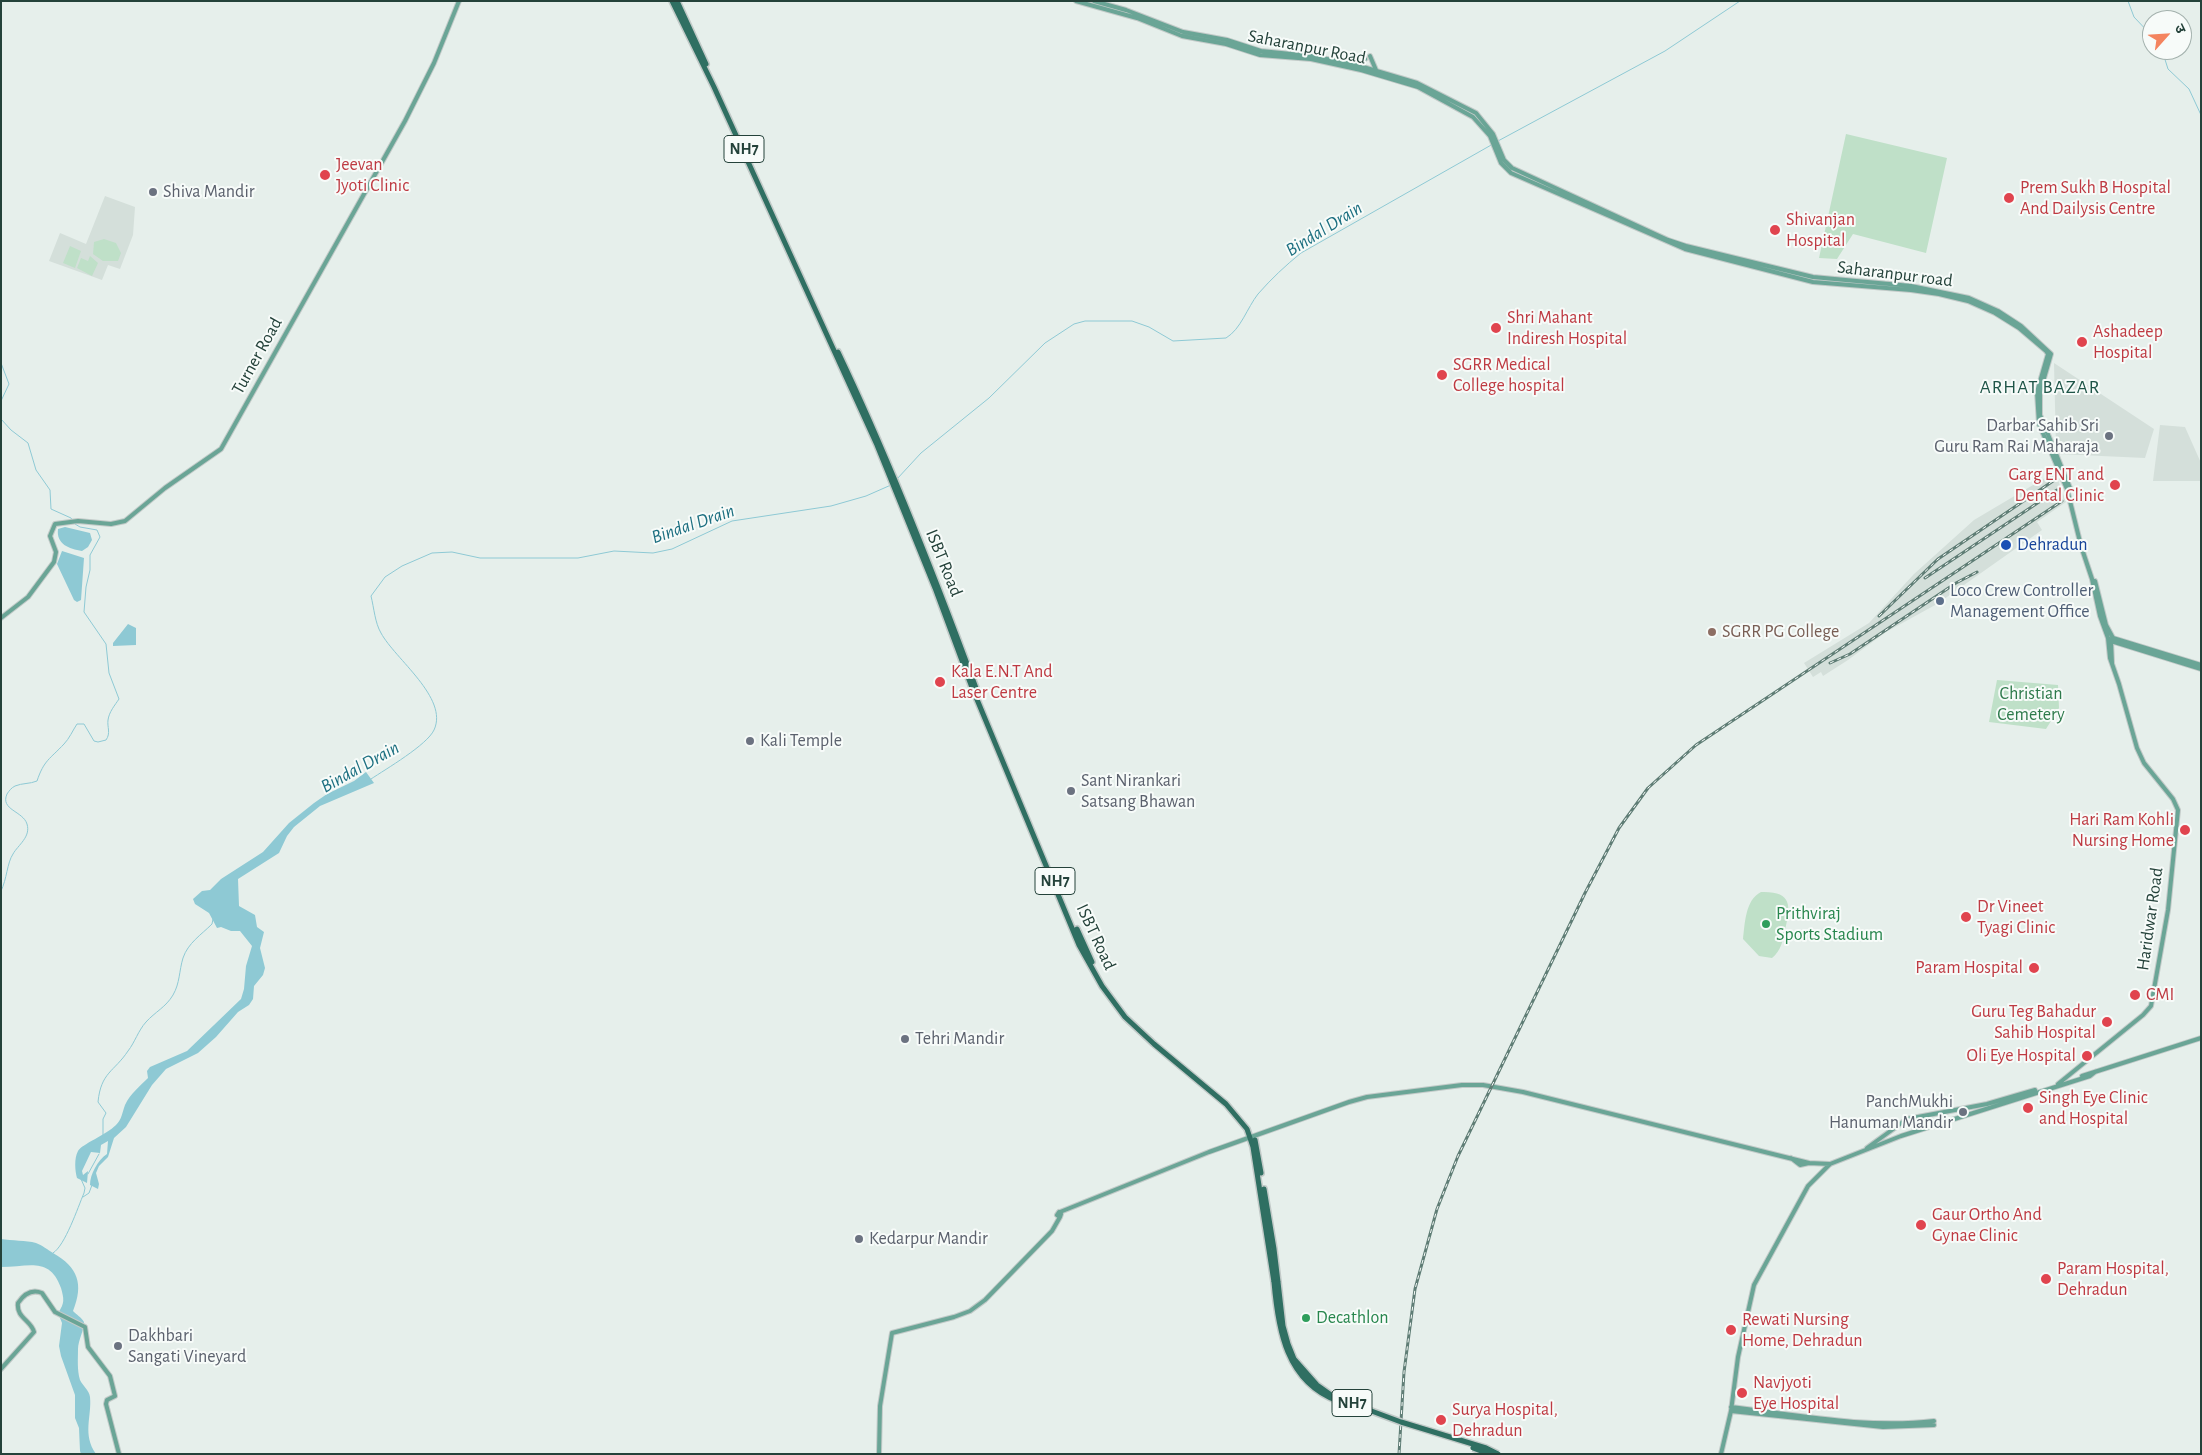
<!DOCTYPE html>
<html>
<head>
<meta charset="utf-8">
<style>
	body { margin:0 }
	#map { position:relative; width:2202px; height:1455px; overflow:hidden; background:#e6efeb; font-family:"Alegreya Sans","Noto Sans Devanagari",sans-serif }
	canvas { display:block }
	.frame { position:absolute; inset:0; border:2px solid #24423a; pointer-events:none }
	.north { position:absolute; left:2142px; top:10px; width:50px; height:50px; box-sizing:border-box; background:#f7fbf9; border:1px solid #a3b1ad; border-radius:50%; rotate:64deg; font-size:14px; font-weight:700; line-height:20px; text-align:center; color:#24423a }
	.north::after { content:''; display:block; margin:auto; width:18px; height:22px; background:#f4845f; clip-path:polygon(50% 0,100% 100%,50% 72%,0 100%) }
</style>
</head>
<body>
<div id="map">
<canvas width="2202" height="1455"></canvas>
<div class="frame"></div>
<div class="north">उ</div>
</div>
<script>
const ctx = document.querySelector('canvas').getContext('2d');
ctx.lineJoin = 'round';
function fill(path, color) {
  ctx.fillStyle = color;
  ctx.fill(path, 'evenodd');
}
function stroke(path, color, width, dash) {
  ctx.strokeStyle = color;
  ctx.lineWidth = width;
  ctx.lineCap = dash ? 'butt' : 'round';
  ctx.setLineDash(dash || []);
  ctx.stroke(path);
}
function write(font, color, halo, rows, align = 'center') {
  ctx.font = font + ' "Alegreya Sans",sans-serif';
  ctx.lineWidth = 4;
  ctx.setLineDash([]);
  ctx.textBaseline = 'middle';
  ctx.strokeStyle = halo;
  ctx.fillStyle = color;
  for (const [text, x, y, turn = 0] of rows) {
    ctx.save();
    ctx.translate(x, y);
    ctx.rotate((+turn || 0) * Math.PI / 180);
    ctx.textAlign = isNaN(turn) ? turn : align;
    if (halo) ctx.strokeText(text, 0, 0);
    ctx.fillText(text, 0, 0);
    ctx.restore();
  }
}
fill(new Path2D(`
	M105,196L135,207L133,235L120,269L108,265L102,280L49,261L60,233L86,244Z
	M2054,363L2154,429L2145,458L2058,454L2056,448Z
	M2160,425L2185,427L2201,463V481H2153Z
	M2055,472L2066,502L2037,522L2042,530L1937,604L1886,632L1848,660L1823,676L1821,672L1813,677L1804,663L1869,623L1914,574L1974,520Z`), '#d4dfda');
fill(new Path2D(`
	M1846,134L1947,158L1926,253L1853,234L1837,259L1819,258Z
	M104,239L116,243L121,253L118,261H103L93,254L94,242Z
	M70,246L81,251L75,268L63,263Z
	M90,256L98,263L92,276L77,268L81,258L88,261Z
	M1997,680L2058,685L2059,708L2046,729L1989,722Z
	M1761,892C1792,891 1791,905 1785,930C1783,940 1781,951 1772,958L1759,956L1743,939C1745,924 1745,900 1761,892Z`), '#bfe0c8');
fill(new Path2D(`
	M65,527L90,533L92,540L88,547L82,551C69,549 56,544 58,529Z
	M62,551L84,558L81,600L77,602L74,600L57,564Z
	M128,624L136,628V645L113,646V643Z
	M366,772L374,783L320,806L294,827L287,836L279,853L238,879L239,906L255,915L257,927L264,932L260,948L265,968L263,975L254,986L253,999L249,1005L238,1012L216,1037L198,1053L166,1069L152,1085L126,1127L114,1138L108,1157L99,1166L96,1173L99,1184L98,1189L90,1185C90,1174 98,1160 107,1154L108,1141L101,1145L100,1153L91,1152L82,1171L83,1175L88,1171L87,1183L77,1178C75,1171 74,1158 78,1151C82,1144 106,1135 116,1125C122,1119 122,1113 125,1105C130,1094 140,1086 148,1078L147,1071L150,1067L187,1051L241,999L244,989L246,966L252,946L240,931H231L221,927L217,928L209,913L195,904L193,899L202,891L210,890L221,879L263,852L289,823L314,803L327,794L354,781Z
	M1,1239C12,1241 26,1240 36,1243C42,1245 48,1250 53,1253C78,1267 84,1284 73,1311C76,1314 82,1318 84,1322C85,1327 78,1341 78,1349C78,1359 77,1370 80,1380C83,1386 89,1390 90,1397C92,1417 82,1434 96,1454H81L80,1451L79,1428L75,1418V1395L61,1356L59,1346L62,1323L58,1313C65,1303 64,1299 61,1288C50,1256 28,1267 1,1267Z`), '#8ec9d4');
stroke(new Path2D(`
	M2128,1L2134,17L2152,36
	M2162,50L2168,69L2189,89L2201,115
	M1498,141L1665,51L1740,1
	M1,363L9,384L1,401
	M1,419L11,430L28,443L36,470L50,490L51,509L71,518L75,524L80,527L97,530L100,537L90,555V570L86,587L84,612L106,644L109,673L119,699C115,705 109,712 108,720C107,727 111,733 106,740L98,742L94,741L84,724H77C73,730 69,739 64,744C50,759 44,760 37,781C30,784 22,783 15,786C11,788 9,791 7,794C0,810 23,811 27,824C31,837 18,845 13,854C7,863 7,879 1,891
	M897,479L921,453L989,398L1045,343L1074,324L1085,321H1132L1149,327L1173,341L1226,338C1241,329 1247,308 1258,294C1271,279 1286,265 1301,253L1493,144
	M371,779C386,769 427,745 434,730C449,698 395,659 381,633C375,623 374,608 371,596L385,577L402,566L432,553L452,552L480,558H578L614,551L653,553L672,549L732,521L831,506L866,496L891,485
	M103,1136V1119L106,1113L98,1102C101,1072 114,1072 128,1051C135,1042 138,1031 146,1022C155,1012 166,1007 173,995C180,983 179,971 183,958C188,943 201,935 212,924L213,919
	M88,1174L99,1154
	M83,1197L89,1193L92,1185
	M53,1253C65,1246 78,1207 84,1193L85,1188L81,1179`), '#8ec9d4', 1);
const major = new Path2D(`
	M1076,1L1137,18L1182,36L1226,44L1260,55L1311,59L1361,70L1418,87L1473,117L1490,136L1501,163L1511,173L1685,249L1813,282L1911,290L1939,294L1968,301L1995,313L2019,328L2046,351L2048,354L2037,392L2039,424L2067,489L2081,546L2092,579L2100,616L2108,638L2110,658L2119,684L2137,748L2144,763L2173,799L2178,810L2168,910L2151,1006L2143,1015L2058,1084
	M1094,1L1126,10L1183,32L1227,40L1261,51L1311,56L1353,64L1417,83L1476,113L1493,134L1504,160L1512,168L1668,240L1686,246L1813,277L1911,286L1969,298L1998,311L2021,326L2051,354L2040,392V415L2070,488
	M1370,56L1376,70
	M1356,65L1365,59
	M2095,581L2106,625L2113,638
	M1,618L28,597L54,562L56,552L50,536L55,524L78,521L111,524L125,521L165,488L221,449L405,121L434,63L459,1
	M2108,638L2111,641L2201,669
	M2113,638L2201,665
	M2111,641L2112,663
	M2082,1076L2201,1038
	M1867,1148L1907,1119L1987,1104L2035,1090
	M1791,1158L1800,1165L1809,1163L1830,1164
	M1059,1212L1061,1214L1060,1217L1057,1215Z
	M1060,1212L1209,1152L1349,1102L1367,1097L1462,1085H1483L1523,1092L1809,1163
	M1,1369L34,1332C31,1320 16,1318 18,1303C24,1294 32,1289 42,1293L55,1312L85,1327L88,1347L110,1376L115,1396L107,1400L106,1404L119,1454
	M1731,1407C1798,1415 1867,1429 1934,1421
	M1731,1411L1883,1427L1934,1425
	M879,1454L880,1406L892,1333L954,1317L970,1311L985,1300L1052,1231L1060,1217
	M1721,1454L1731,1411L1738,1357L1754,1285L1808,1186L1830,1164L1863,1151L1901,1136L2090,1076L2095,1072`);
const highway = new Path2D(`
	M672,1L714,87L877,445L935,588L971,685L1079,945L1102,986L1125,1017L1154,1044L1226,1104L1247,1129L1253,1147L1274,1282
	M677,1L706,64
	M838,352C890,461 934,574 976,688
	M1077,929L1092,962
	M1255,1140L1261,1173
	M1264,1189L1274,1249L1278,1282`);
stroke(major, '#c2cac8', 6);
stroke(highway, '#c2cac8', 8);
stroke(major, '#6aa596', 4);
stroke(highway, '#2f6f62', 5);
const rail = new Path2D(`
	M1925,578L2057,490
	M1879,616L1938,559L2056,479
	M1830,663L1850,654L1956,583L1977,572
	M1399,1454L1404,1372L1415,1289L1437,1209L1458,1156L1585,893L1619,828L1648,788L1696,745L2062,501`);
stroke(rail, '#5f7d75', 3);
stroke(rail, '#f7fbf9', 1, [4]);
const highwayBridge = new Path2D(`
	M1274,1282C1278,1329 1286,1382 1338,1401
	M1278,1282L1283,1326L1288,1344L1294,1359L1317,1385L1334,1397L1401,1422L1486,1448L1498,1454
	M1473,1448L1489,1454`);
stroke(highwayBridge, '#c2cac8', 8, []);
stroke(highwayBridge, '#2f6f62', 5);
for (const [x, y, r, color] of [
	[325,175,6,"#e0444e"],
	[153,192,5,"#6b7280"],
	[2009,198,6,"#e0444e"],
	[1775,230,6,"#e0444e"],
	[1496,328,6,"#e0444e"],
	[2082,342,6,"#e0444e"],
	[1442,375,6,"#e0444e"],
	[2109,436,5,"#6b7280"],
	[2115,485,6,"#e0444e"],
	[2006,545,6,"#1a4fb4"],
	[1940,601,5,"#5c6f8a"],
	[1712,632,5,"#8d6e63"],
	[940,682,6,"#e0444e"],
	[750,741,5,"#6b7280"],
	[1071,791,5,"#6b7280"],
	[2185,830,6,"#e0444e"],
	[1966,917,6,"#e0444e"],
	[1766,924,5,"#2e9e5b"],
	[2034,968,6,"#e0444e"],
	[2135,995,6,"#e0444e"],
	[2107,1022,6,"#e0444e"],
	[905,1039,5,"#6b7280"],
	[2087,1056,6,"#e0444e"],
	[2028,1108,6,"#e0444e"],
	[1963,1112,5,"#6b7280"],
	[1921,1225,6,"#e0444e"],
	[859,1239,5,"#6b7280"],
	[2046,1279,6,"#e0444e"],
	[1306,1318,5,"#2e9e5b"],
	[1731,1330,6,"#e0444e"],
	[118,1346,5,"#6b7280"],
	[1742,1393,6,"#e0444e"],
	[1441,1420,6,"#e0444e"]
]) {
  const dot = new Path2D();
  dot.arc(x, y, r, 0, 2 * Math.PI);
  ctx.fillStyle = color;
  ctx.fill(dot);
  stroke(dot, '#f7fbf9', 2);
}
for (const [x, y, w] of [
	[744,149,40],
	[1055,881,40],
	[1352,1403,40]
]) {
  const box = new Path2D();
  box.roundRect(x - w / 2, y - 13.5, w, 27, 4);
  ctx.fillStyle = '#f7fbf9';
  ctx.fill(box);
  stroke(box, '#24423a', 1);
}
write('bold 16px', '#24423a', null, [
	["NH7",744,149],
	["NH7",1055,881],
	["NH7",1352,1403]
]);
write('18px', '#24423a', '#f7fbf9', [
	["Saharanpur Road",1307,47,11],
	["Saharanpur road",1895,274,7],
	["Turner Road",257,356,-61],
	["ISBT Road",944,563,68],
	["Haridwar Road",2150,919,-82],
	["ISBT Road",1096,937,65]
]);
write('18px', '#be3a42', '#f7fbf9', [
	["Jeevan",336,165],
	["Jyoti Clinic",336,186],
	["Prem Sukh B Hospital",2020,188],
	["And Dailysis Centre",2020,209],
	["Shivanjan",1786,220],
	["Hospital",1786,241],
	["Shri Mahant",1507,318],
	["Indiresh Hospital",1507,339],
	["Ashadeep",2093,332],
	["Hospital",2093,353],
	["SGRR Medical",1453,365],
	["College hospital",1453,386],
	["Garg ENT and",2104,475,"right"],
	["Dental Clinic",2104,496,"right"],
	["Kala E.N.T And",951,672],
	["Laser Centre",951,693],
	["Hari Ram Kohli",2174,820,"right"],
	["Nursing Home",2174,841,"right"],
	["Dr Vineet",1977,907],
	["Tyagi Clinic",1977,928],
	["Param Hospital",2023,968,"right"],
	["CMI",2146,995],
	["Guru Teg Bahadur",2096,1012,"right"],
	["Sahib Hospital",2096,1033,"right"],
	["Oli Eye Hospital",2076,1056,"right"],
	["Singh Eye Clinic",2039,1098],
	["and Hospital",2039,1119],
	["Gaur Ortho And",1932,1215],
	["Gynae Clinic",1932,1236],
	["Param Hospital,",2057,1269],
	["Dehradun",2057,1290],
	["Rewati Nursing",1742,1320],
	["Home, Dehradun",1742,1341],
	["Navjyoti",1753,1383],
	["Eye Hospital",1753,1404],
	["Surya Hospital,",1452,1410],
	["Dehradun",1452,1431]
], 'left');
write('18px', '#5b616d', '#f7fbf9', [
	["Shiva Mandir",163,192],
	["Darbar Sahib Sri",2099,426,"right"],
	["Guru Ram Rai Maharaja",2099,447,"right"],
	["Kali Temple",760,741],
	["Sant Nirankari",1081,781],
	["Satsang Bhawan",1081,802],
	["Tehri Mandir",915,1039],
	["PanchMukhi",1953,1102,"right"],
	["Hanuman Mandir",1953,1123,"right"],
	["Kedarpur Mandir",869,1239],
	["Dakhbari",128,1336],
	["Sangati Vineyard",128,1357]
], 'left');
write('18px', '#164399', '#f7fbf9', [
	["Dehradun",2017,545]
], 'left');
write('18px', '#4e5e75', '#f7fbf9', [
	["Loco Crew Controller",1950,591],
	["Management Office",1950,612]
], 'left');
write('18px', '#785e54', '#f7fbf9', [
	["SGRR PG College",1722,632]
], 'left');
write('18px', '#2d7a4b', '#f7fbf9', [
	["Christian",2031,694],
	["Cemetery",2031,715]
]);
write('18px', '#27864d', '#f7fbf9', [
	["Prithviraj",1776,914],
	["Sports Stadium",1776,935],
	["Decathlon",1316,1318]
], 'left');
write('italic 19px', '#1c6f80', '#f7fbf9', [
	["Bindal Drain",1324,229,-32],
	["Bindal Drain",693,524,-19],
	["Bindal Drain",360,767,-29]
]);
ctx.letterSpacing = '1px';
write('19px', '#1f5548', '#f7fbf9', [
	["ARHAT BAZAR",2040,387]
]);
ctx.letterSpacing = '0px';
</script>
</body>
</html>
